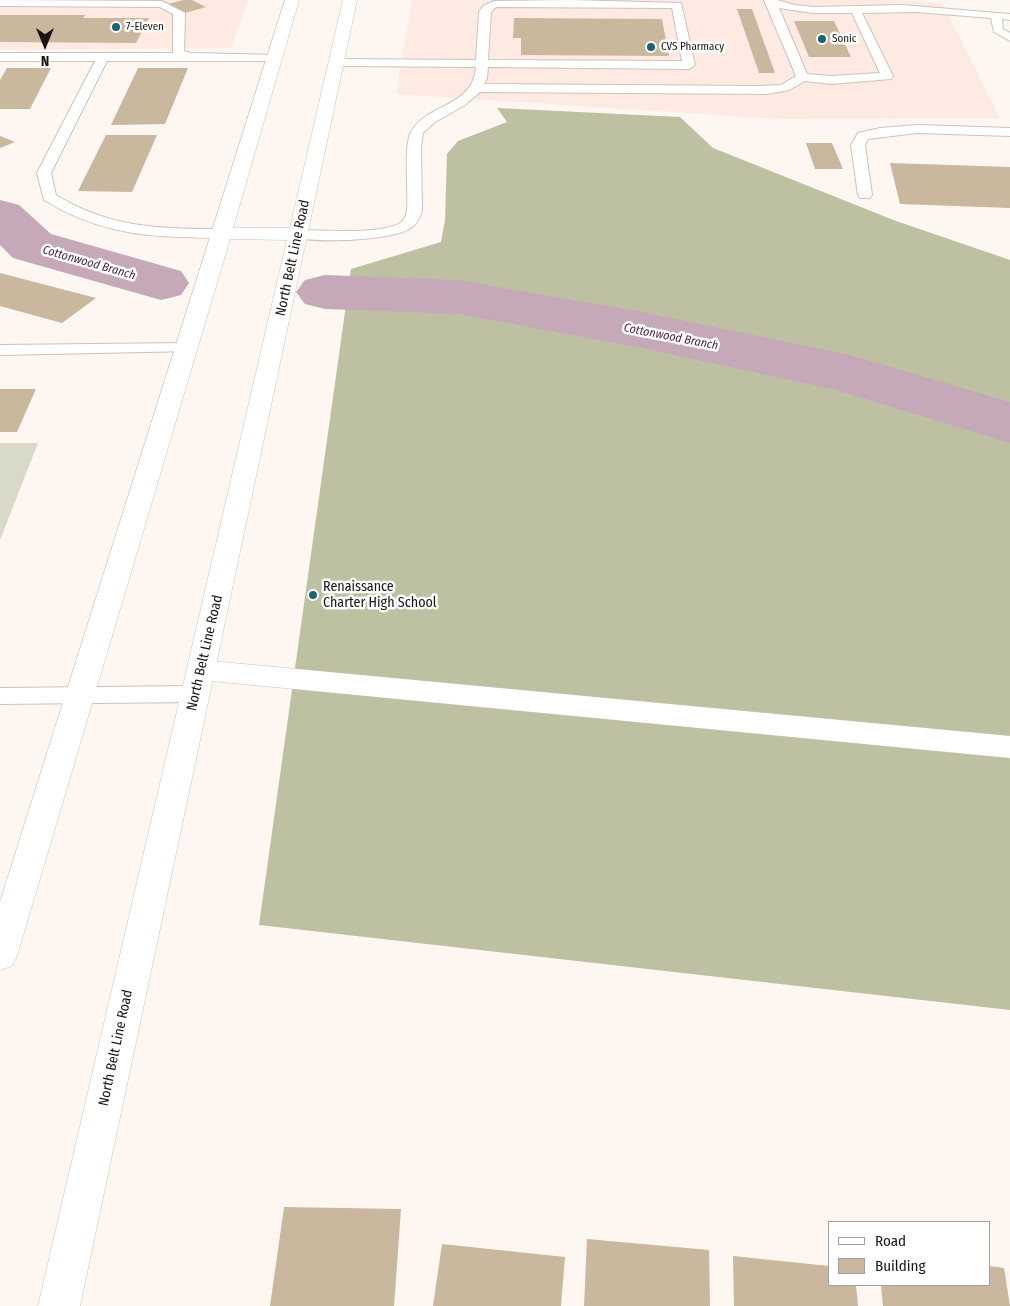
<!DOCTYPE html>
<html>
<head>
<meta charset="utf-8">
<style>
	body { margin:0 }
	#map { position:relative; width:1010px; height:1306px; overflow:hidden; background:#fef6f1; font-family:"Fira Sans Condensed",sans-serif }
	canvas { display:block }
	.legend { position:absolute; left:828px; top:1221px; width:162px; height:65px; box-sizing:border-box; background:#fff; border:1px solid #a3a1a0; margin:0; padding:6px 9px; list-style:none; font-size:15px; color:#191412 }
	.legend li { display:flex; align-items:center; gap:10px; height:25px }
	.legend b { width:25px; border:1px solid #a3a1a0 }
	.north { position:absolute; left:20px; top:20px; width:50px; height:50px; -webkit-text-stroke:4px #fff; paint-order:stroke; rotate:180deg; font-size:14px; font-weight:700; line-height:20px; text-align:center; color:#191412 }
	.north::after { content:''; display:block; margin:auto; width:18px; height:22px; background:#191412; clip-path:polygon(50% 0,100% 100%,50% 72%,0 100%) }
</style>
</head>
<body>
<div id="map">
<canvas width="1010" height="1306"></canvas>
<ul class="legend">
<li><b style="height:6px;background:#fff"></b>Road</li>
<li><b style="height:14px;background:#c9b89e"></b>Building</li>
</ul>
<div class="north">N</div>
</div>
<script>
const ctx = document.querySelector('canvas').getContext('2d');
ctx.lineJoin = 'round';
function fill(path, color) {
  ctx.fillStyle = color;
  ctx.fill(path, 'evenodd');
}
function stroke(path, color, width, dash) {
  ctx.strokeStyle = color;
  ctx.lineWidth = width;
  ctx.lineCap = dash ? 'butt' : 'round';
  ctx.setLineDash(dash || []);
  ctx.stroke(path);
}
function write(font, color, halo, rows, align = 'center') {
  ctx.font = font + ' "Fira Sans Condensed",sans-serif';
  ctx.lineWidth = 5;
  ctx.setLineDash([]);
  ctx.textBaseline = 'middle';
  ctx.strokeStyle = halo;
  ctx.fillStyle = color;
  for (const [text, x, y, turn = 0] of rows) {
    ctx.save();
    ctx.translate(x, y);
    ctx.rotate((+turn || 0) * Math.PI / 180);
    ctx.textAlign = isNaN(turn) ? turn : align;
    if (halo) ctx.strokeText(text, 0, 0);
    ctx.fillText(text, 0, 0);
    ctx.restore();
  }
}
fill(new Path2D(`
	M0,0H248L231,48L0,50Z
	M412,0H900L942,3L1000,118L778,119L396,94Z`), '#fdebe3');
fill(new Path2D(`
	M0,443H38L0,540Z`), '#d8d9c7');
fill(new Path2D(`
	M497,108L680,117L713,148L896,221L1010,260V1010L259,925L351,269L441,242L445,220L447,154L458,141L507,122Z`), '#bec0a2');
fill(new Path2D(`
	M0,200L19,205L51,234L181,271L189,283L181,295L161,300L13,258L0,245Z
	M325,275L459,280L642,312L850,355L1010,402V443L836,390L642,348L459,314L325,309L305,304L296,292L305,280Z`), '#c6a9b9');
fill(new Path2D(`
	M183,0H192L206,7L185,13L168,4Z
	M737,9H752L775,73H759Z
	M0,15H85L83,18H149L136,43L0,42Z
	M514,18L662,19L669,56L521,55V38H513Z
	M794,21H834L851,57H809Z
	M7,68H51L30,109H0V80Z
	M138,68H188L165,124L111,125Z
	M106,135H157L132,192L78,191Z
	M0,136L15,142L0,148Z
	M806,143H832L843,169H815Z
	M890,163L1010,167V208L900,204Z
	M0,273L96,298L62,323L0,306Z
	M0,389H36L17,432H0Z
	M284,1207L401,1209L394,1306H270Z
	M587,1239L709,1250L710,1306H584Z
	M442,1244L565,1257L561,1306H433Z
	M733,1256L829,1266V1285H856L858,1306H734Z
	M989,1266L1004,1268L1010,1306H883L881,1285H989Z`), '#c9b89e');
const lane = new Path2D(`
	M0,0L162,1L185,13L184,51L191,53L279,55L281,57L275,61H107L51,173L56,195C110,228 160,229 222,229L227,230L229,233L227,236C215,239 201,238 188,237C136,237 89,228 44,200L37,173L95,61H0V53H173V14L160,7L0,6Z
	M570,0L681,3L695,65L689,69L488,67L487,78L484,84L760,86L781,85L796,76L764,0H777L795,5L813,7L902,5L1010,14V20L1002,19L1003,29L1010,33V41L994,32L991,18L916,12L862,13L893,76L891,79L831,84L805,81L789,90L767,94L480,92L465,105L435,122L423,133L421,146L422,210C420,218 417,225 409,229C389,241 316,243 293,237L291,234L293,231L298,230C323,230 379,235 400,223C405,220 406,215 407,210C409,191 403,147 411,132C428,102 473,108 476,67L337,66L331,62L333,59L476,60L479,12L483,6L494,1ZM496,7L672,8L682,61L488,60L491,12ZM779,8L813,13H852L880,73L831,76L807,74Z
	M917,125L1010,128V136L917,133L868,139L865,145L872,195L870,198H860L858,195L851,145L858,133L880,128Z
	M186,343L192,345L194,348L192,351L0,355V345Z
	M196,686L204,688L207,694L204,700L196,702L0,704V688Z`);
const street = new Path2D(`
	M201,660L1010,736V758L201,680L191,677L187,670L191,663Z`);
const primary = new Path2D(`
	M285,0H299L233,228H290L343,0H357L80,1306H38L287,240L230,239L17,956L12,966L0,970V902Z`);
stroke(lane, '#cfc1ba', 2);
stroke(street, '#cfc1ba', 1);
stroke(primary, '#cfc1ba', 1);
fill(lane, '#fff');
fill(street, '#fff');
fill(primary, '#fff');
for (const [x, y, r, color] of [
	[116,27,5,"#1a666f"],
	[822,39,5,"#1a666f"],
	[651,47,5,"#1a666f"],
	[313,595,5,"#1a666f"]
]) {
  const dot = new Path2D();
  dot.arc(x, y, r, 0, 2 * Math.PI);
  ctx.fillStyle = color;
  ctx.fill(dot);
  stroke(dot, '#fff', 2);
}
write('11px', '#191412', '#fff', [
	["7-Eleven",126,27],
	["Sonic",832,39],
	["CVS Pharmacy",661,47]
], 'left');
write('italic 12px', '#4e253f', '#fff', [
	["Cottonwood Branch",89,263,16],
	["Cottonwood Branch",671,337,11]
]);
write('14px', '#191412', '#fff', [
	["North Belt Line Road",293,258,-78],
	["North Belt Line Road",205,653,-77],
	["North Belt Line Road",116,1048,-78]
]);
write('14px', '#191412', '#fff', [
	["Renaissance",323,587],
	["Charter High School",323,603]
], 'left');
</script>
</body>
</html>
